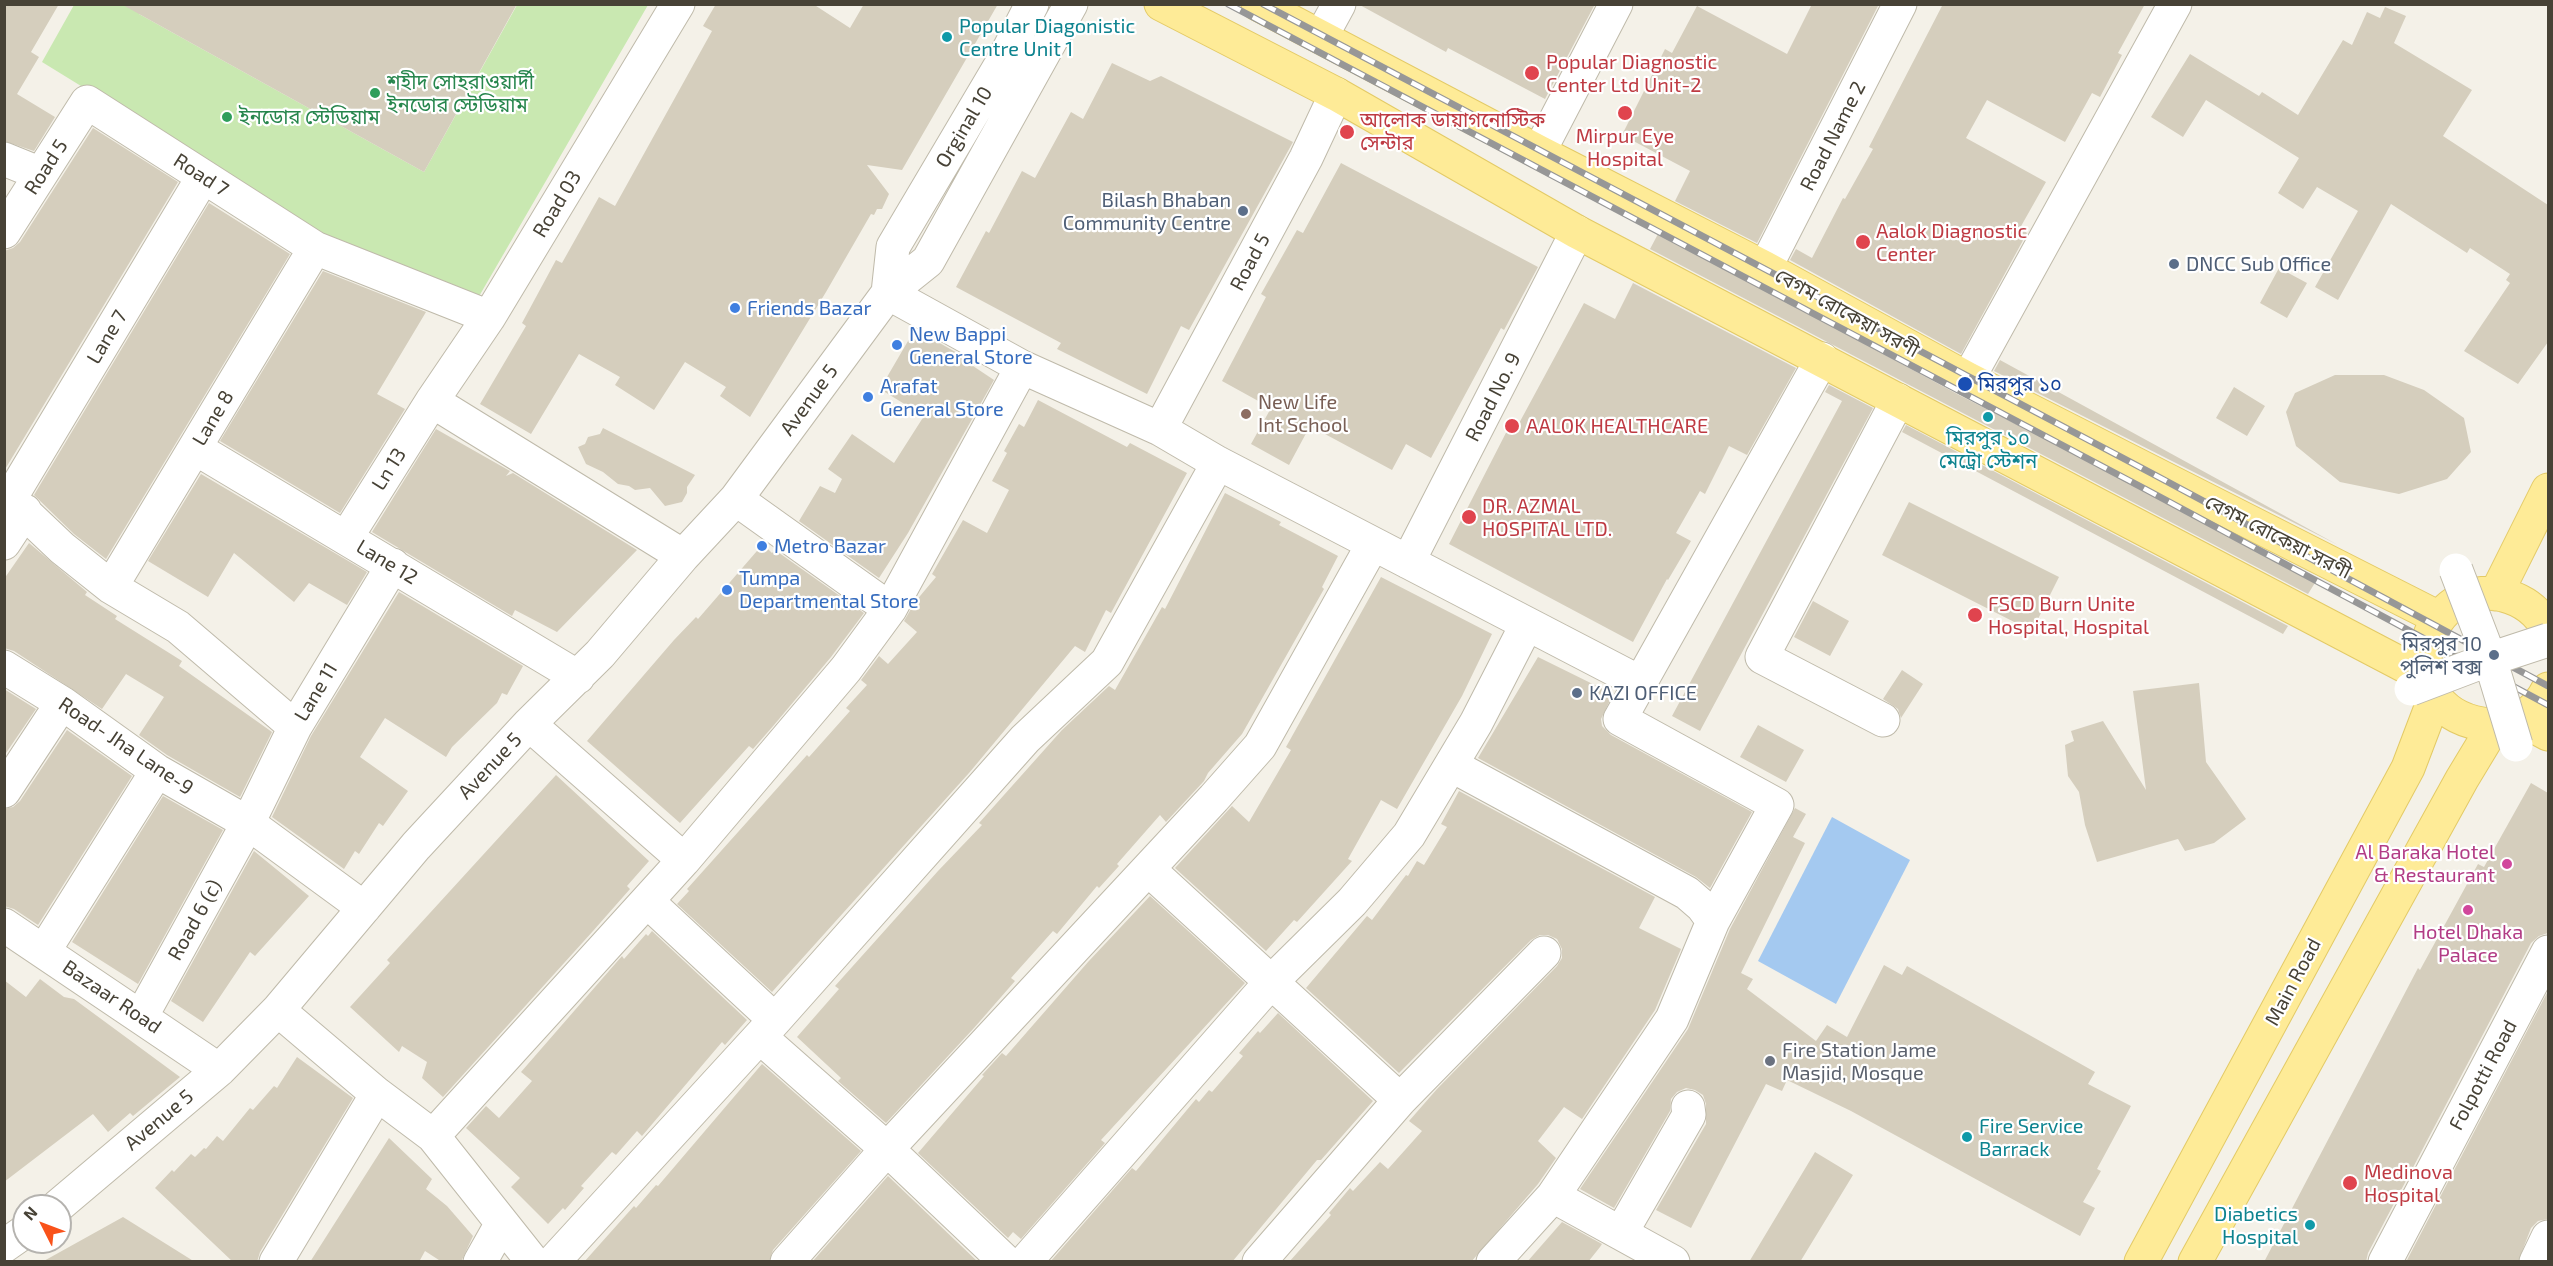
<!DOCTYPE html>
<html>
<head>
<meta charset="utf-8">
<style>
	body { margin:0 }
	#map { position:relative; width:2553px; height:1266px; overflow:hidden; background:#f4f1e8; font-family:"Exo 2",sans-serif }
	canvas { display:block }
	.frame { position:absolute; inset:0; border:6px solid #474236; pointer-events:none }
	.north { position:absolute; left:12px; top:1194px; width:60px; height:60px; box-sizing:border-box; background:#fff; border:2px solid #b5b3af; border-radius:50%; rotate:312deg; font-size:16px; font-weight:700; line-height:24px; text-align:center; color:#474236 }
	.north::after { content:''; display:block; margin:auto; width:21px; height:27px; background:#f9521a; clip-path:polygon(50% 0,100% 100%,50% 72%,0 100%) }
</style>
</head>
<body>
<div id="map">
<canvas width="2553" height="1266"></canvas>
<div class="frame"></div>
<div class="north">N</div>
</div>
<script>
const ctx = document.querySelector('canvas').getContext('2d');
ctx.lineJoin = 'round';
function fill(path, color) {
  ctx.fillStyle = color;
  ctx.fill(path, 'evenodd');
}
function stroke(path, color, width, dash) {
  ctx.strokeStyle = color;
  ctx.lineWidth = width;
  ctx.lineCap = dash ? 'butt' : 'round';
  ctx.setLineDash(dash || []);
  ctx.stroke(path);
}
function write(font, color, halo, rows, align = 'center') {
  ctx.font = font + ' "Exo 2","Noto Sans Bengali",sans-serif';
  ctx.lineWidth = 4.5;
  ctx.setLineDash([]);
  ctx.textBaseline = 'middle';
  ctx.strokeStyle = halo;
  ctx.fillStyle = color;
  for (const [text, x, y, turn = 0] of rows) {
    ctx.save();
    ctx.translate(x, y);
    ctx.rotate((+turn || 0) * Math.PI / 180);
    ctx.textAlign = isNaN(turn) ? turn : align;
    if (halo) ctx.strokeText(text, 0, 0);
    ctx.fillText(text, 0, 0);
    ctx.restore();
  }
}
fill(new Path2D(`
	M74,5H144L139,14L424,172L517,5H648L467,317L294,221L237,182L42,62Z`), '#c9e8b1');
fill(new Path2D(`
	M1832,817L1910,860L1836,1004L1758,961Z`), '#a4c9f0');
fill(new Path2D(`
	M4,4H59L31,52L39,57L17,94L55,117L34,151L4,141Z
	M121,4H517L424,172Z
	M716,4H813L850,28L864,4H998L902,170L867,165L889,194L882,209H877L874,215L871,214L826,292L750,417L720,396L726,387L685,362L654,410L615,385L620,377L579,354L531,434L480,404L526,326L522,323L556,260L562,263L599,197L615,206L712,31L703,26Z
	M1358,4H1595L1545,99L1448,48L1446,52Z
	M1812,4H1879L1757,243L1675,201L1690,171L1622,135L1665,49L1672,53L1697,6L1787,54Z
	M1943,4H2145L2118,53L2122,55L2100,97L2092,93L2065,142L1987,100L1966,138L2046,182L2020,228L2027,233L1961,354L1790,260L1796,249L1812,258L1843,198L1845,199L1873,149L1869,147Z
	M2385,7L2406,16L2394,43L2472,90L2443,136L2548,205V342L2518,384L2464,351L2510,283L2506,280L2510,274L2470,248L2467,253L2391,204L2338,300L2315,287L2358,211L2317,187L2303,209L2278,193L2299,158L2206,100L2183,137L2151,117L2190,54L2259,96L2262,92L2298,115L2343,40L2352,45L2367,12L2380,18Z
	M1112,63L1150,81L1161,76L1293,142L1189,330L1181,326L1147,394L1057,349L1061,343L956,287L986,231L989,233L1022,171L1035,178L1071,112L1083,119Z
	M93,128L178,182L4,471V251L13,248L20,242Z
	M1341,163L1538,267L1504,330L1501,328L1431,458L1406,444L1392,470L1310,426L1289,465L1251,444L1271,408L1222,381L1266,297L1261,294L1297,230L1303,233Z
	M209,203L290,254L106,559L74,534L34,495Z
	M1658,234L1756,285L1959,395L2318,578L2308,594L1650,249Z
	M2279,268L2307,283L2287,318L2260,303Z
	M323,271L426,312L377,394L405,409L340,513L220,441Z
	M1633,283L1796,368L1747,455L1729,446L1705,494L1700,491L1676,533L1691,541L1668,580L1667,579L1633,642L1449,544L1511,423L1517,427L1584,303L1615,319Z
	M915,329L959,354L958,356L994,380L908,533L879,578L799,521L820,486L835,493L842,479L828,469L852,434L894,463L924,416L880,389Z
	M2000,360L2338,545L1994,371Z
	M2335,375H2384L2424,390L2464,418L2471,452L2447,479L2399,494L2340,482L2296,446L2286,412L2295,393Z
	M1829,385L1873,408L1700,731L1672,716L1842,401L1825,392Z
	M2234,387L2265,406L2247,436L2216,418Z
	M1038,400L1127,447L1130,443L1187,473L1111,613L1106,610L1085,652L1075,646L969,773L772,992L677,904L689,891L687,889L807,755L809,757L850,711L846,708L867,685L861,680L879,656L888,664L917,632L904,621L915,602L936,577L932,574L963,520L987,533L1009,490L992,481L1007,453L1004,451L1019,424L1024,427Z
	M1906,425L2288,626L2283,634L1902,432Z
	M603,428L695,475L687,487V493L682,502L665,506L650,488L635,490L629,486L618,484L603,472L586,464L578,447L585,444L588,437L600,434Z
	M436,429L510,471L506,476L513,473L637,550L557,632L515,610L512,616L372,532Z
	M201,474L367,572L347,605L309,583L294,602L234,553L208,597L148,561Z
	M1225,493L1281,522L1279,525L1338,556L1322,587L1324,589L1242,734L1208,773L1204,781L1166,822L1160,815L1117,864L1119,866L1099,888L1097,886L1057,934L1053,931L1011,978L1015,981L974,1028L886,1123L838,1081L841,1078L797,1037L839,989L835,986L938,871L982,825L979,823L1062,730L1109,686L1115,690L1162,607L1165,609Z
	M1909,502L2059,577L2032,631L1882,555Z
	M29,543L87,592L85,595L117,616L115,619L182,661L179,666L272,732L240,797L167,755L139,735L164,697L126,674L102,709L14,651L4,648V579Z
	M763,544L772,553L775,550L864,613L831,657L774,725L753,749L749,746L680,823L587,741L674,640L696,617L698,619Z
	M1381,577L1492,634L1462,696L1397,809L1381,800L1348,859L1352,861L1297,922L1294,920L1266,951L1175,868L1232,806L1249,822L1291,750L1286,747Z
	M399,592L523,666L507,695L502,693L497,703L452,747L446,757L385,718L360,757L408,791L383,826L379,823L359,854L355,851L344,869L272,817L311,736Z
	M1813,601L1849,621L1830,656L1794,637Z
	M1538,657L1613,694L1601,719L1602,726L1611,735L1752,812L1710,888L1696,877L1478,758Z
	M1902,670L1923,684L1901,718L1898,709L1883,699Z
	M2199,683L2206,762L2246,819L2214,843L2185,851L2178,839L2097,862L2085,825L2079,792L2068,776L2065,745L2074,741L2071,731L2103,721L2146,790L2133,691Z
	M4,689L36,709L4,756Z
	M1758,725L1804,750L1786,782L1740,757Z
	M67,730L132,776L38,925L14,909L4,906V809L13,807L20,801Z
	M556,775L649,861L627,886L630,889L593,931L443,1097L422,1078L427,1062L402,1046L399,1052L350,1007L390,963L387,960Z
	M2531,783L2548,793V933L2539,936L2531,943L2368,1253L2366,1262H2264L2418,968L2420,970L2478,864L2484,867Z
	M1459,791L1655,897L1639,928L1681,949L1655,1010L1582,1119L1564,1107L1538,1141L1556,1158L1538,1184L1471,1262H1289L1331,1215L1329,1213L1350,1188L1353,1191L1380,1162L1388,1169L1422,1131L1409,1121L1437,1089L1557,966L1562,958V949L1557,939L1548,935H1540L1531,940L1399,1073L1306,988L1367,916L1372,920L1406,875L1408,876L1417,861L1424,865L1447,827L1441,824Z
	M163,796L223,830L138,984L72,942Z
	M1795,808L1806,814L1793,837L1805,843L1741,973L1753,979L1747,989L1816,1041L1827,1025L1847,1037L1884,965L1902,975L1907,966L2095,1072L2088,1084L2131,1106L2097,1169L2101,1171L2083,1202L2095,1208L2080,1236L1851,1111L1787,1080L1782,1091L1766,1084L1691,1228L1656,1210L1706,1124V1104L1703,1095L1695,1090L1686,1088L1677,1092L1671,1099L1670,1111L1614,1208L1580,1189L1688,1029L1730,929Z
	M254,851L309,896L255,956L250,952L203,1022L171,1001Z
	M1150,896L1245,983L1101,1140L1105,1143L1021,1239L1013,1232L1008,1238L918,1153L984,1076L982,1075L1002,1053L1006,1056L1088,962Z
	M652,931L747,1020L725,1045L722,1042L642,1136L637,1131L616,1155L612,1152L581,1186L584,1188L565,1210L563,1208L548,1224L511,1187L520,1178L466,1128L486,1106L499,1118L532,1081L521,1072L622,956L624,959L646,934L648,936Z
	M40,979L64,997L74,999L180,1077L133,1116L130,1113L108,1132L93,1114L4,1182V980L26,997Z
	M2548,991V1219L2538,1221L2531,1228L2518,1262H2406Z
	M1278,1013L1373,1101L1321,1160H1317L1232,1262H1050L1132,1168L1136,1171L1196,1099L1199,1102L1209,1090L1212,1092L1243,1056L1239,1053L1258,1031L1260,1033Z
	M297,1057L353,1098L260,1252L257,1262H233L155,1188L172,1170L174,1172L191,1154L195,1157L204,1148L206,1149L217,1136L223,1141L250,1108L253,1110L274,1086L277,1088Z
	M762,1064L861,1151L773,1250L769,1262H584L634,1206L636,1208L656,1185L658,1186Z
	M389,1138L432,1179L426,1189L447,1206L473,1236L461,1262H442L425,1251L419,1262H310Z
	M1815,1152L1853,1175L1800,1262H1749Z
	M888,1176L978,1262H812Z
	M123,1217L195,1262H42Z
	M1562,1222L1602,1244L1600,1247L1588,1262H1527Z`), '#d5cebd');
const minor = new Path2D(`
	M1321,37L1339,4
	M1539,152L1616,4
	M4,159L41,174
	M4,232L87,102L315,248L489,317
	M1765,268L1900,4
	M888,293L1022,367L1160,429L1218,463L1641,683
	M888,293L893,247L1002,63L1032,4
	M1968,379L2175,4
	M432,401L683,556
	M1160,429L1306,158L1336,94
	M195,448L578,677
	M4,493L62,548L111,587L178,627L295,727
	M11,497L203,177
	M736,499L890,609
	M346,538L432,401L489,317L678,4
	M4,543L25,511
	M1408,562L1577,232
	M111,587L315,248
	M4,667L62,703L157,771L248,823L364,908
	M1883,720L1762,657L1898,400
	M529,724L684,860
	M1451,765L1687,893L1702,906L1713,921L1672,1019L1553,1196L1493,1262
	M4,791L62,703
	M1148,869L1400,1100
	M647,901L775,1020
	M1713,921L1777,805L1620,719L1822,359
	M4,925L219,1070
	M44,951L157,771
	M278,1010L377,1094L433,1136L533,1262
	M141,1017L248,823L295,727L393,565
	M760,1037L887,1149L1006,1262
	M433,1136L684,860L846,669L890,609L1022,367
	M1553,1196L1673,1262
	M58,1206L219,1070L278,1010L416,846L529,724L600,654L683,556L736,499L888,293L928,261L1071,4
	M1621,1233L1689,1115L1688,1107
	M4,1246L24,1232
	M276,1262L377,1094
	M480,1262L502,1223
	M553,1262L775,1020L1025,739L1107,662L1218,463
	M787,1262L887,1149L1214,798L1260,746L1373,544
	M1025,1262L1271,982L1352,902L1409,835L1476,723L1527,624
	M1259,1262L1400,1100L1544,953
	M2385,1262L2548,952
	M2536,1262L2548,1237`);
const major = new Path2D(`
	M1161,4L1336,94L1577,232L2426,677
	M1258,4L1539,152L1765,268L1968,379L2439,618
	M2496,594L2548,490
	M2548,630C2539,612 2523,600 2503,595C2418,577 2387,716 2490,725C2514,728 2538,710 2548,689
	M2520,719L2548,734
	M2141,1262L2408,768L2435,697
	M2195,1262L2462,779L2494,726`);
stroke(minor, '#bfbaaa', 35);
stroke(major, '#e3ca66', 35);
stroke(minor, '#fff', 33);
stroke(major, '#feeb97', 33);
const rail = new Path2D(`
	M1228,4L2145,489L2548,705
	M1263,4L2153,474L2548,686`);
stroke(rail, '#979797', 7);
stroke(rail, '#fff', 4.5, [14]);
const minorBridge = new Path2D(`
	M2456,570L2490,659L2516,745
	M2411,689L2490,659L2548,640`);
stroke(minorBridge, '#bfbaaa', 35, []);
stroke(minorBridge, '#fff', 33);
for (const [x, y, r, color] of [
	[947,37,6,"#0f9aa8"],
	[1532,73,8,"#e0444e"],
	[375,93,6,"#2e9e5b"],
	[1625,113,8,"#e0444e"],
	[227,117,6,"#2e9e5b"],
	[1347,132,8,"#e0444e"],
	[1243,211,6,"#5c6f8a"],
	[1863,242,8,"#e0444e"],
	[2174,264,6,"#5c6f8a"],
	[735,308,6,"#3f7fe0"],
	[897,345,6,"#3f7fe0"],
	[1965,384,8,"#1a4fb4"],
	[868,397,6,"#3f7fe0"],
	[1246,414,6,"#8d6e63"],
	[1988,417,6,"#0f9aa8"],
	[1512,426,8,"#e0444e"],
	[1469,517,8,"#e0444e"],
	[762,546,6,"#3f7fe0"],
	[727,590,6,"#3f7fe0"],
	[1975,615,8,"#e0444e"],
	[2494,655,6,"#5c6f8a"],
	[1577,693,6,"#5c6f8a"],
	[2507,864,6,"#d1479c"],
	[2468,910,6,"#d1479c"],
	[1770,1061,6,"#6b7280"],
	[1967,1137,6,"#0f9aa8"],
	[2350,1183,8,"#e0444e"],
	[2310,1225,6,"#0f9aa8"]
]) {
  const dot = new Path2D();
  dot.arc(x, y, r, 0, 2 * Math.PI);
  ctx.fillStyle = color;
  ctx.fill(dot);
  stroke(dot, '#fff', 2);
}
write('20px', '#0d838f', '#fff', [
	["Popular Diagonistic",959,26],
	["Centre Unit 1",959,49],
	["মিরপুর ১০",1988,438,"center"],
	["মেট্রো স্টেশন",1988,461,"center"],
	["Fire Service",1979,1126],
	["Barrack",1979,1149],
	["Diabetics",2298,1214,"right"],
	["Hospital",2298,1237,"right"]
], 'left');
write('20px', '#be3a42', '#fff', [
	["Popular Diagnostic",1546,62],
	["Center Ltd Unit-2",1546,85],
	["আলোক ডায়াগনোস্টিক",1360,120],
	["সেন্টার",1360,143],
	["Mirpur Eye",1625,136,"center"],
	["Hospital",1625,159,"center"],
	["Aalok Diagnostic",1876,231],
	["Center",1876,254],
	["AALOK HEALTHCARE",1526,426],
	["DR. AZMAL",1482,506],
	["HOSPITAL LTD.",1482,529],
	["FSCD Burn Unite",1988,604],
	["Hospital, Hospital",1988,627],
	["Medinova",2364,1172],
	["Hospital",2364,1195]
], 'left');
write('20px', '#27864d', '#fff', [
	["শহীদ সোহরাওয়ার্দী",387,82],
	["ইনডোর স্টেডিয়াম",387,105],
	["ইনডোর স্টেডিয়াম",239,117]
], 'left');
write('20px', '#474236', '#fff', [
	["Orginal 10",964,127,-59],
	["Road Name 2",1833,136,-63],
	["Road 5",46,167,-57],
	["Road 7",201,175,33],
	["Road 03",557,204,-59],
	["Road 5",1250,262,-62],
	["বেগম রোকেয়া সরণী",1847,313,29],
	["Lane 7",107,337,-59],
	["Road No. 9",1493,397,-63],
	["Avenue 5",809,400,-54],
	["Lane 8",213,418,-59],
	["Ln 13",389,469,-58],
	["বেগম রোকেয়া সরণী",2278,537,27],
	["Lane 12",387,562,31],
	["Lane 11",316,692,-59],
	["Road- Jha Lane-9",126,746,34],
	["Avenue 5",490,766,-47],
	["Road 6 (c)",195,920,-61],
	["Main Road",2293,982,-62],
	["Bazaar Road",112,997,34],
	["Folpotti Road",2483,1075,-62],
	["Avenue 5",159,1120,-40]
]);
write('20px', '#4e5e75', '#fff', [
	["Bilash Bhaban",1231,200],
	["Community Centre",1231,223],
	["DNCC Sub Office",2186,264,"left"],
	["মিরপুর 10",2482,644],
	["পুলিশ বক্স",2482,667],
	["KAZI OFFICE",1589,693,"left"]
], 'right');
write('20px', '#366cbe', '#fff', [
	["Friends Bazar",747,308],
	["New Bappi",909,334],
	["General Store",909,357],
	["Arafat",880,386],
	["General Store",880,409],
	["Metro Bazar",774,546],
	["Tumpa",739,578],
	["Departmental Store",739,601]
], 'left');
write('20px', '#164399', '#fff', [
	["মিরপুর ১০",1978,384]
], 'left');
write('20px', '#785e54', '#fff', [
	["New Life",1258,402],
	["Int School",1258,425]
], 'left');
write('20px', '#b23c85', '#fff', [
	["Al Baraka Hotel",2495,852],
	["& Restaurant",2495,875],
	["Hotel Dhaka",2468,932,"center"],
	["Palace",2468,955,"center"]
], 'right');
write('20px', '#5b616d', '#fff', [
	["Fire Station Jame",1782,1050],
	["Masjid, Mosque",1782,1073]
], 'left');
</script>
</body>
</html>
